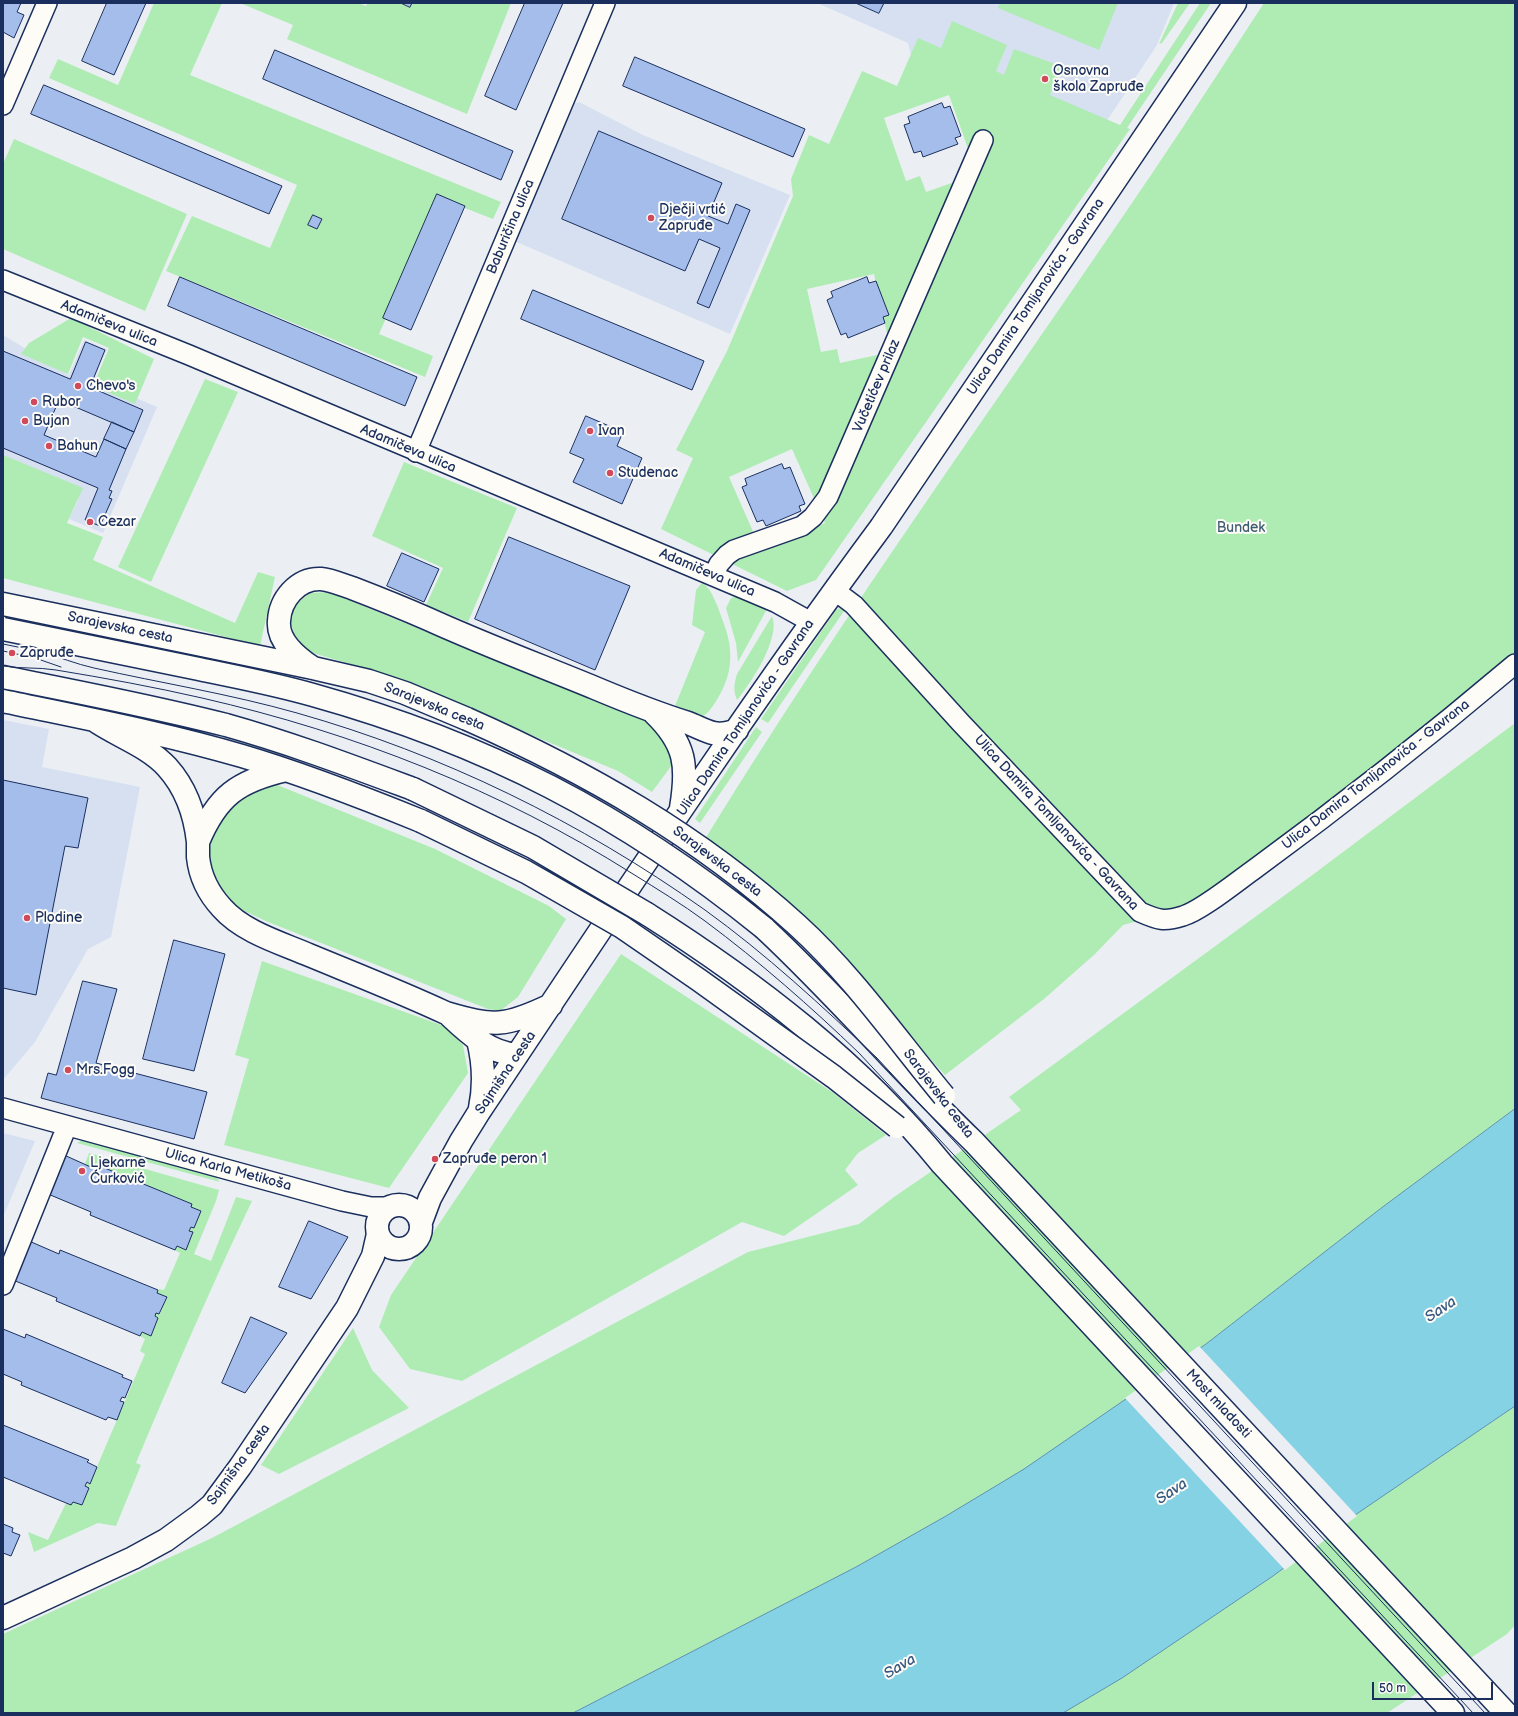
<!DOCTYPE html>
<html>
<head>
<meta charset="utf-8">
<style>
	body { margin:0 }
	#map { position:relative; width:1518px; height:1716px; overflow:hidden; background:#ebeff4; font-family:"Balsamiq Sans",sans-serif }
	canvas { display:block }
	.frame { position:absolute; inset:0; border:4px solid #1b2f5e; pointer-events:none }
	.scale { position:absolute; left:1372px; top:1682px; width:121px; height:18px; box-sizing:border-box; border:2px solid #1b2f5e; border-top:0; padding-left:5px; font-size:12px; line-height:14px; white-space:nowrap; color:#1b2f5e; -webkit-text-stroke:3px #fdfcf7; paint-order:stroke }
</style>
</head>
<body>
<div id="map">
<canvas width="1518" height="1716"></canvas>
<div class="frame"></div>
<div class="scale">50 m</div>
</div>
<script>
const ctx = document.querySelector('canvas').getContext('2d');
ctx.lineJoin = 'round';
function fill(path, color) {
  ctx.fillStyle = color;
  ctx.fill(path, 'evenodd');
}
function stroke(path, color, width, dash) {
  ctx.strokeStyle = color;
  ctx.lineWidth = width;
  ctx.lineCap = dash ? 'butt' : 'round';
  ctx.setLineDash(dash || []);
  ctx.stroke(path);
}
function write(font, color, halo, rows, align = 'center') {
  ctx.font = font + ' "Balsamiq Sans",sans-serif';
  ctx.lineWidth = 4;
  ctx.setLineDash([]);
  ctx.textBaseline = 'middle';
  ctx.strokeStyle = halo;
  ctx.fillStyle = color;
  for (const [text, x, y, turn = 0] of rows) {
    ctx.save();
    ctx.translate(x, y);
    ctx.rotate((+turn || 0) * Math.PI / 180);
    ctx.textAlign = isNaN(turn) ? turn : align;
    if (halo) ctx.strokeText(text, 0, 0);
    ctx.fillText(text, 0, 0);
    ctx.restore();
  }
}
fill(new Path2D(`
	M817,3H1174L1157,45L1079,163L912,59L908,43Z
	M579,102L643,135L790,195L730,334L512,240L569,105Z
	M3,335L69,375L84,340L107,349L94,380L157,407L103,533L69,519L78,500L3,465Z
	M3,720L49,729L42,767L140,787L111,937L88,949L35,1042L3,1080Z
	M3,1133L35,1141L3,1217Z`), '#d6e0f1');
fill(new Path2D(`
	M154,3H222L190,75L501,202L493,219L439,198L379,334L433,356L425,377L166,271L192,216L270,248L297,185L49,78L58,59L118,85Z
	M240,3H358L366,6L368,3H511L467,114L287,39L293,25Z
	M1000,3H1118L1099,50L998,8Z
	M1178,3H1190L1162,43L1159,44Z
	M1200,3H1211L1127,128L1130,129L816,580L787,591L661,529L693,458L676,450L727,351L793,196L791,179L809,135L829,144L862,71L897,86L918,38L941,48L952,21L1007,45L996,71L1004,75L1014,49L1061,66L1050,95L1120,125ZM949,95L977,174L926,192L920,176L906,181L884,118ZM874,274L891,352L840,363L837,349L821,352L807,289ZM792,449L825,523L775,545L755,536L729,477Z
	M1264,3H1515V656L1362,783L1183,909L1123,925L1095,954L1044,999L945,1075L879,1004L705,839C845,611 1003,394 1153,172C1191,116 1227,59 1264,3Z
	M14,139L187,214L145,311L3,249V164Z
	M71,318L154,359L135,404L93,386L109,348L83,337L68,374L21,354L29,343Z
	M205,379L238,392L151,582L118,567Z
	M3,455L83,488L67,523L103,537L93,560L235,623L258,572L275,577L260,646L3,578Z
	M404,462L517,508L468,622L426,605L443,568L372,536Z
	M702,583C711,588 713,597 717,605C722,619 729,635 730,649C732,671 725,688 713,706C710,709 707,715 702,716C694,718 684,714 676,710L675,706L705,632L692,625L696,590Z
	M329,592L657,726L675,761L652,792L618,771L387,675L303,650L294,635L290,618L296,604L310,593Z
	M739,596L767,609L738,662L736,643L726,608L731,598Z
	M840,608L844,611L768,723L761,719L836,610Z
	M772,616C781,638 751,683 737,700C733,690 734,684 737,674Z
	M1515,723V1109L1380,1209L1206,1344L1024,1469L946,1516L856,1567L573,1713H3V1634L212,1538L748,1252L859,1224L894,1197L1021,1110L1009,1097L1311,876Z
	M756,727L762,732L700,823L695,819Z
	M270,782L435,849L549,906L566,919L518,997L500,1011L488,1009L268,922L238,908L217,888L208,867L211,834L227,810L242,793Z
	M621,954L832,1092L886,1135L858,1153L845,1170L858,1185L784,1236L742,1222L462,1381L410,1369L379,1327L391,1295Z
	M262,961L444,1026L463,1045L468,1073L389,1188L224,1145L249,1059L235,1055Z
	M81,1141H86L216,1177L220,1182L77,1143Z
	M89,1153L219,1190L216,1201L194,1254L211,1261L236,1197L252,1201C211,1287 173,1375 136,1463L141,1465L116,1526L98,1523L34,1552L28,1532L48,1540L66,1503L71,1505L73,1502L82,1505L89,1488L86,1487L87,1482L90,1483L145,1354L140,1351L145,1339L140,1336L142,1332L151,1336L158,1318L155,1316L156,1313L160,1314L166,1297L157,1293L159,1289L164,1290L180,1253L174,1250L177,1246L185,1250L193,1232L189,1231L191,1227L194,1228L201,1211L191,1207L192,1204L95,1164L93,1168L85,1164Z
	M353,1328L372,1370L409,1408L279,1474L261,1465Z
	M1515,1406V1625L1507,1634L1387,1713H1063L1122,1678L1273,1576L1358,1513Z`), '#afecb3');
const water = new Path2D(`
	M1515,1109V1406L1358,1513L1273,1576L1122,1678L1063,1713H573L856,1567L946,1516L1024,1469L1206,1344L1380,1209Z`);
fill(water, '#86d2e5');
stroke(water, '#5b91af', 1);
fill(new Path2D(`
	M1199,1346L1357,1516L1285,1570L1125,1398Z`), '#ebeff4');
const building = new Path2D(`
	M3,3H21L17,12L24,15L14,38L3,32Z
	M107,3H146L114,75L82,61Z
	M401,3H412L410,7Z
	M525,3H563L516,110L485,96Z
	M856,3H884L879,13Z
	M275,50L513,151L501,180L263,79Z
	M635,57L805,129L793,157L623,86Z
	M44,85L282,186L269,214L31,114Z
	M942,103L944,108L950,106L961,136L955,138L958,144L923,157L921,151L914,153L904,125L910,123L908,117Z
	M599,131L722,183L708,216L728,224L736,204L750,210L709,308L697,303L720,248L699,239L685,271L562,219Z
	M437,194L465,206L411,330L383,318Z
	M313,215L322,219L317,229L308,225Z
	M180,277L417,377L405,406L168,306Z
	M867,277L869,283L876,281L889,315L883,317L885,323L848,338L846,333L841,335L827,300L833,297L831,292Z
	M533,290L704,361L692,390L521,319Z
	M86,342L105,350L90,387L143,410L134,432L59,400L44,435L96,457L104,439L126,449L109,490L112,491L109,498L112,499L100,526L85,520L98,488L3,448V351L70,379Z
	M586,416L623,432L617,446L642,458L622,504L573,482L584,459L570,453Z
	M112,422L134,432L126,449L104,439Z
	M782,464L784,469L790,467L805,504L799,506L801,511L766,526L763,520L757,522L742,487L747,485L745,479Z
	M509,537L630,586L595,670L475,619Z
	M402,553L439,569L424,602L387,586Z
	M3,780L88,798L78,848L65,846L36,995L3,988Z
	M174,940L225,954L194,1071L143,1059Z
	M83,981L117,989L96,1063L207,1092L194,1139L41,1098L48,1073L56,1075Z
	M64,1155L93,1168L95,1164L192,1204L191,1207L201,1211L194,1228L191,1227L189,1231L193,1232L186,1250L177,1246L175,1250L90,1215L91,1212L48,1194Z
	M309,1221L348,1237L311,1299L279,1287Z
	M29,1241L59,1254L60,1250L158,1290L157,1293L167,1297L159,1314L156,1313L155,1316L158,1318L151,1336L142,1332L140,1336L56,1301L57,1298L13,1280Z
	M251,1317L287,1333L245,1393L222,1383Z
	M3,1329L25,1338L26,1334L123,1375L122,1377L132,1381L125,1398L122,1397L120,1401L124,1402L117,1420L108,1417L106,1420L21,1385L22,1382L3,1374Z
	M3,1425L89,1460L87,1462L97,1467L90,1484L87,1482L85,1486L89,1488L82,1505L73,1502L71,1505L3,1477Z
	M3,1524L13,1528L12,1532L20,1535L11,1556L3,1553Z`);
fill(building, '#a5bdea');
stroke(building, '#1b2f5e', 1);
const street = new Path2D(`
	M3,105L47,3
	M3,280L189,355L775,602L811,622
	M416,452L605,3
	M713,576L719,564L727,555L734,550L802,526L813,517L828,497L983,140
	M834,590L854,605L961,723L1140,912C1158,920 1164,922 1183,916C1201,911 1239,880 1256,868C1345,803 1431,735 1515,664
	M3,1108L342,1201L371,1207H388
	M3,1285L67,1126`);
const secondary = new Path2D(`
	M3,604L313,668L369,681L405,693L467,719
	M313,668C298,658 277,642 279,621C280,600 297,578 321,579C332,580 342,585 352,588C378,598 403,608 428,619C483,644 539,665 595,688C626,701 656,713 688,723C696,726 705,731 713,733C721,735 729,733 737,730
	M3,677C78,692 152,706 226,725C290,743 351,766 413,789
	M3,701C83,718 163,733 242,756C303,774 362,797 421,821
	M654,713C686,744 688,766 681,808
	M94,720C117,736 148,746 167,767C186,788 195,814 198,842C198,847 198,852 198,857C200,876 209,894 222,908C243,932 281,943 309,955C355,974 401,992 446,1013C494,1027 505,1027 551,1005
	M198,842C217,796 238,781 286,770
	M647,914C756,983 860,1063 942,1164L1453,1713
	M764,928C837,996 902,1073 974,1142L1506,1713
	M450,1016C469,1034 490,1053 517,1055
	M478,1040C484,1064 485,1084 480,1108
	M377 1227a22 22 0 1 1 44 0a22 22 0 1 1-44 0Z
	M421,1222L430,1198L461,1141L479,1112C610,916 740,717 881,527L1235,3
	M3,1618L133,1558L166,1540L199,1516L212,1505L240,1467L347,1308L373,1256L378,1234`);
stroke(street, '#1b2f5e', 22);
stroke(secondary, '#1b2f5e', 25);
stroke(street, '#fdfcf7', 19);
stroke(secondary, '#fdfcf7', 22);
stroke(new Path2D(`
	M3,644C16,647 29,649 42,652C59,657 76,664 94,668C161,683 230,694 297,713C442,754 581,822 705,910C766,954 822,1006 877,1058L1485,1713
	M3,651L35,658L61,667
	M3,666C21,669 38,667 56,670C105,678 154,687 202,698C355,733 500,790 633,874C657,889 682,904 705,921C760,962 810,1006 859,1053L1473,1713`), '#1b2f5e', 1);
const secondaryBridge = new Path2D(`
	M3,629C68,642 134,656 199,669C237,677 275,684 313,695C485,743 625,815 764,928
	M467,719C587,772 699,836 797,925C852,975 896,1038 944,1096
	M413,789L533,847L647,914
	M421,821L526,872L622,927L699,980L834,1077L897,1127`);
stroke(secondaryBridge, '#1b2f5e', 25, []);
stroke(secondaryBridge, '#fdfcf7', 22);
for (const [x, y, r, color] of [
	[1045,79,4,"#d1495b"],
	[651,218,4,"#d1495b"],
	[78,386,4,"#d1495b"],
	[34,402,4,"#d1495b"],
	[25,421,4,"#d1495b"],
	[590,431,4,"#d1495b"],
	[49,446,4,"#d1495b"],
	[610,473,4,"#d1495b"],
	[90,522,4,"#d1495b"],
	[12,653,4,"#d1495b"],
	[27,918,4,"#d1495b"],
	[68,1070,4,"#d1495b"],
	[435,1159,4,"#d1495b"],
	[82,1171,4,"#d1495b"]
]) {
  const dot = new Path2D();
  dot.arc(x, y, r, 0, 2 * Math.PI);
  ctx.fillStyle = color;
  ctx.fill(dot);
  stroke(dot, '#fdfcf7', 1.5);
}
write('14px', '#1b2f5e', '#fdfcf7', [
	["Osnovna",1053,71],
	["škola Zapruđe",1053,87],
	["Dječji vrtić",659,210],
	["Zapruđe",659,226],
	["Chevo's",86,386],
	["Rubor",42,402],
	["Bujan",33,421],
	["Ivan",598,431],
	["Bahun",57,446],
	["Studenac",618,473],
	["Cezar",98,522],
	["Zapruđe",20,653],
	["Plodine",35,918],
	["Mrs.Fogg",76,1070],
	["Zapruđe peron 1",443,1159],
	["Ljekarne",90,1163],
	["Ćurković",90,1179]
], 'left');
write('14px', '#1b2f5e', '#fdfcf7', [
	["Baburičina ulica",511,227,-67],
	["Ulica Damira Tomljanovića - Gavrana",1036,297,-56],
	["Adamičeva ulica",109,324,22],
	["Vučetićev prilaz",877,386,-67],
	["Adamičeva ulica",408,449,23],
	["Adamičeva ulica",707,573,23],
	["Sarajevska cesta",120,628,12],
	["Sarajevska cesta",434,707,22],
	["Ulica Damira Tomljanovića - Gavrana",746,718,-56],
	["Ulica Damira Tomljanovića - Gavrana",1376,775,-38],
	["Ulica Damira Tomljanovića - Gavrana",1056,823,47],
	["Sarajevska cesta",717,862,37],
	["Sajmišna cesta",506,1073,-56],
	["Sarajevska cesta",938,1094,53],
	["Ulica Karla Metikoša",228,1170,15],
	["Most mladosti",1218,1404,47],
	["Sajmišna cesta",239,1465,-54]
]);
write('14px', '#405e73', '#fdfcf7', [
	["Bundek",1241,528]
]);
write('italic 15px', '#365880', '#fdfcf7', [
	["Sava",1441,1310,-34],
	["Sava",1172,1492,-34],
	["Sava",900,1667,-31]
]);
</script>
</body>
</html>
